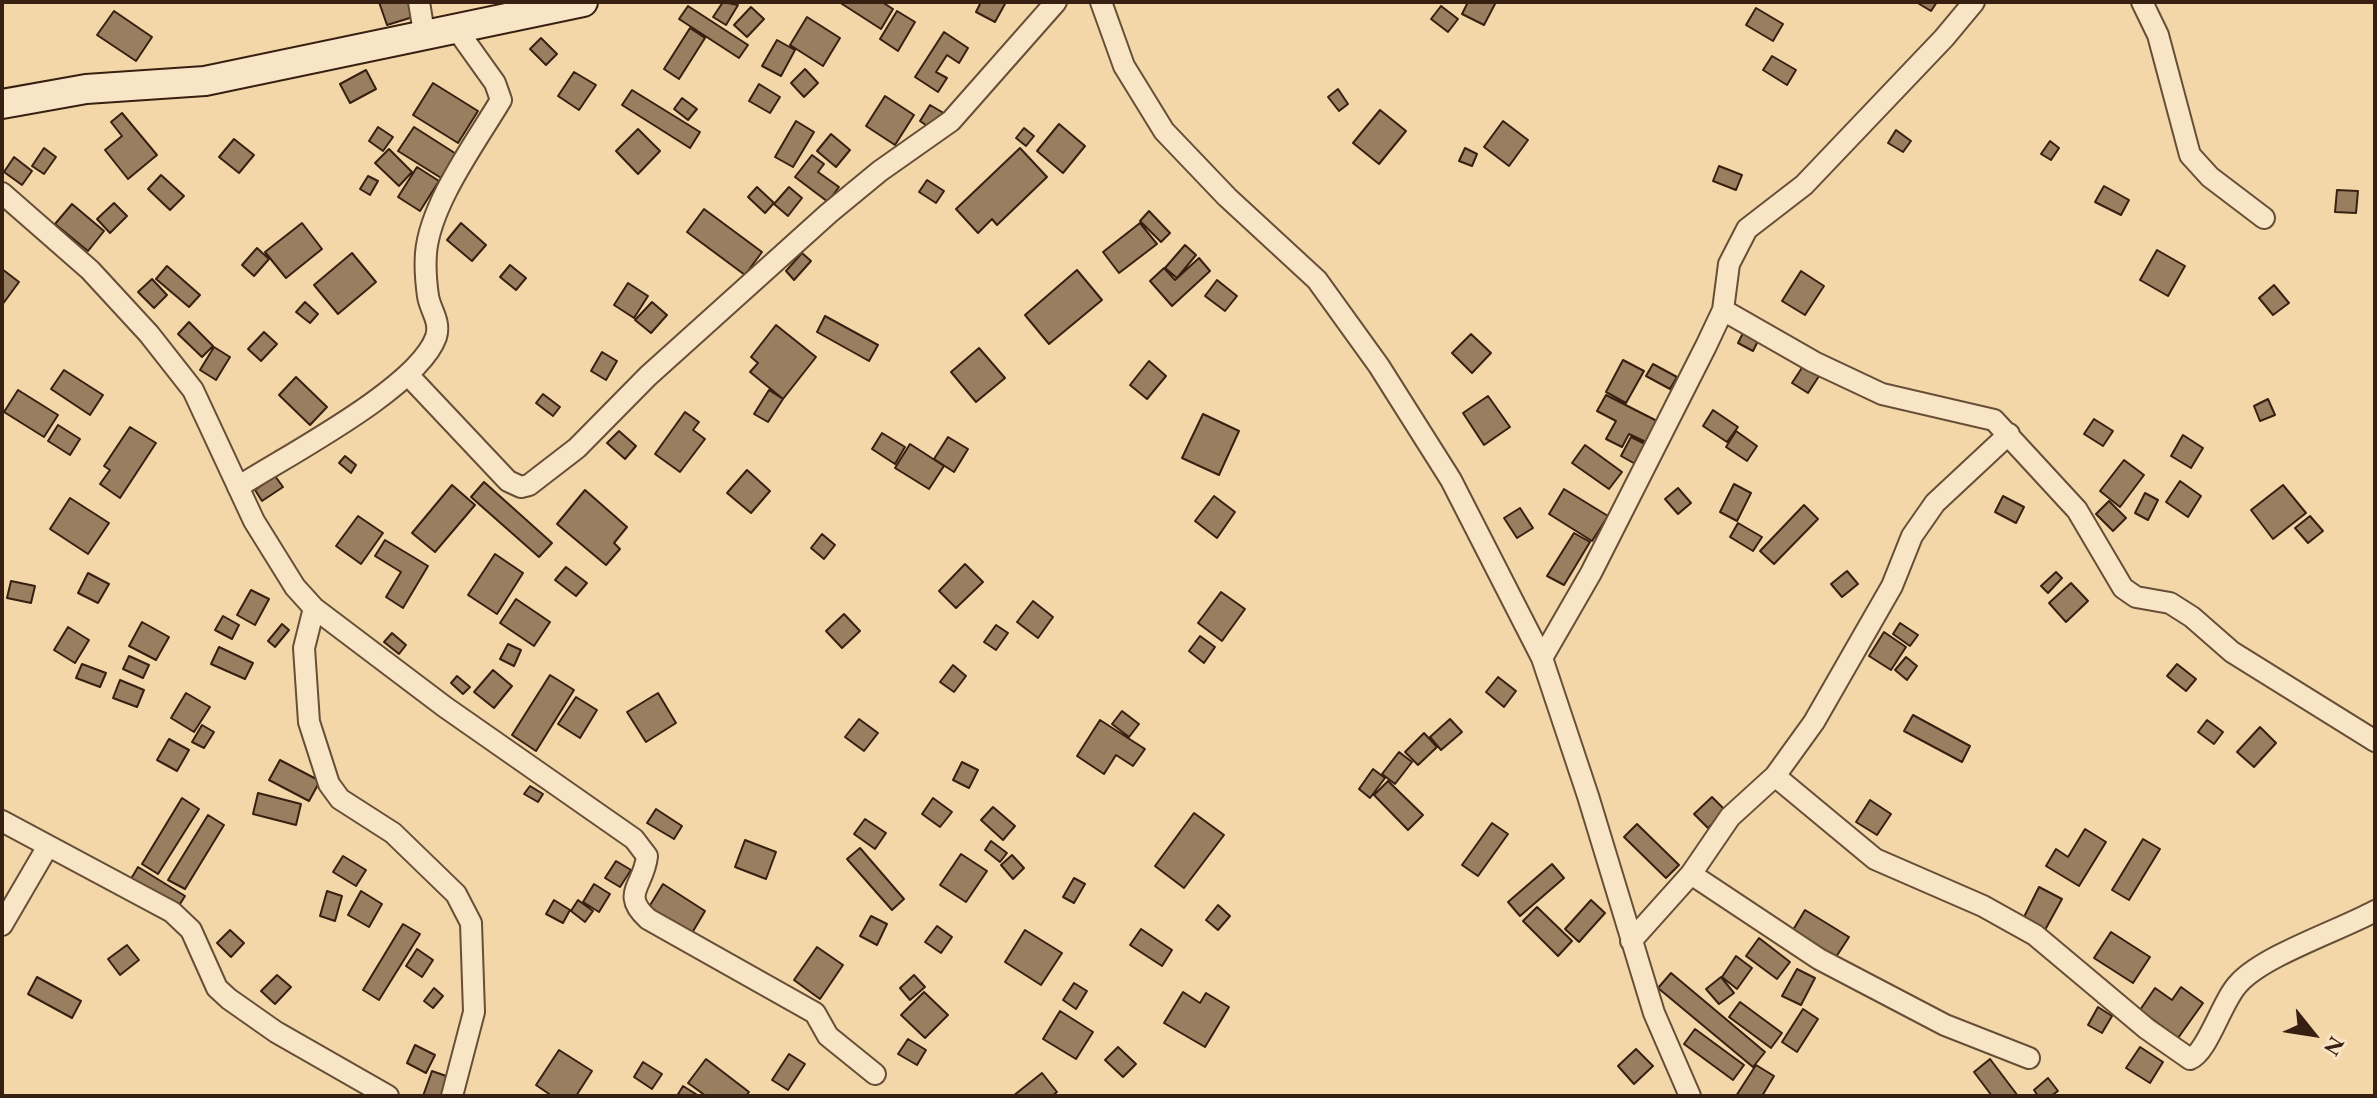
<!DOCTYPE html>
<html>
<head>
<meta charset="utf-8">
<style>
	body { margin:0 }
	#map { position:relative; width:2377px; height:1098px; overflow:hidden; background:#f4d7a8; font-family:"EB Garamond",serif }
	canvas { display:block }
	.frame { position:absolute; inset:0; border:4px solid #372011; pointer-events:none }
	.north { position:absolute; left:2273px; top:994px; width:80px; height:80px; -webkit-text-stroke:6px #f8e5c6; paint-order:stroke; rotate:120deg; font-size:22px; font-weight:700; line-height:32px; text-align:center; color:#372011 }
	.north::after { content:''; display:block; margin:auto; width:28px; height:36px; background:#372011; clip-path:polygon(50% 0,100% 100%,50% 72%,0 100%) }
</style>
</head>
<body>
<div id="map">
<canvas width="2377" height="1098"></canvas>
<div class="frame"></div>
<div class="north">N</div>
</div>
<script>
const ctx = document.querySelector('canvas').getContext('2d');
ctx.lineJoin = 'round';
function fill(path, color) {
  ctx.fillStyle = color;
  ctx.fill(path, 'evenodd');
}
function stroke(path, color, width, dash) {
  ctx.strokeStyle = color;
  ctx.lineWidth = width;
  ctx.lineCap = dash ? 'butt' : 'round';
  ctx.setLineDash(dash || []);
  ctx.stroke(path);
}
const building = new Path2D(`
	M379,2H408L413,17L387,25Z
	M723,2L738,5L726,25L713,17Z
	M839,2H882L893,9L881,29Z
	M981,2H1006L995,22L976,12Z
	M1468,2H1496L1484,25L1462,14Z
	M1916,2H1937L1931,11Z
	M688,6L748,45L739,58L679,19Z
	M1441,6L1458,19L1448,32L1431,19Z
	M751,7L764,19L747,37L734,25Z
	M1756,8L1783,24L1773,41L1746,25Z
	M114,11L152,37L136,61L97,35Z
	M897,11L915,22L898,51L880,39Z
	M807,17L840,38L823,66L790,45Z
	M690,28L705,38L679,79L664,69Z
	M944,32L968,48L959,63L947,55L936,72L947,78L938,92L915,77Z
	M541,38L557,54L546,65L530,49Z
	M777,40L795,50L781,76L762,66Z
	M1772,56L1796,70L1787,85L1763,70Z
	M805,69L818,83L804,97L791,83Z
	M366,70L376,89L350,103L340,84Z
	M574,72L596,85L579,110L558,96Z
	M433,83L478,111L458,143L413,115Z
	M759,84L780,97L770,113L749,101Z
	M1338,89L1348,104L1339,111L1328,97Z
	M632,90L700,132L690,148L622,105Z
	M885,96L914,115L895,145L866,126Z
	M682,98L697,109L688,120L674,109Z
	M930,105L947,115L936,132L920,121Z
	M1380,110L1406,131L1379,164L1353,143Z
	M122,113L157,155L128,179L105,150L122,136L111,122Z
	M796,121L814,132L793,167L775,157Z
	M1503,121L1528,140L1509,166L1484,147Z
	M1059,124L1085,146L1063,173L1037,151Z
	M378,127L393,137L383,151L369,141Z
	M414,127L461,157L446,181L398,151Z
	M1024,128L1034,136L1026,146L1016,138Z
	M638,129L660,151L638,174L616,151Z
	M1896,130L1911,141L1903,152L1888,143Z
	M831,134L850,150L836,167L817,151Z
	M234,139L254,155L239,173L219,157Z
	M2050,141L2059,148L2051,160L2041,154Z
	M44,148L56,157L44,174L32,166Z
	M1020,148L1047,177L997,225L992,219L978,233L956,209Z
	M1465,148L1477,154L1472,166L1459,161Z
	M389,149L412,172L399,186L375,163Z
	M812,155L824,164L818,172L839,187L828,202L795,177Z
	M14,157L32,171L22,185L4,172Z
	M1719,166L1742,175L1736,190L1713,181Z
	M417,167L439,181L420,211L398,197Z
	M161,175L184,196L170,210L148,189Z
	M368,176L378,181L370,195L360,189Z
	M927,180L944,191L936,203L919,192Z
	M2104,186L2129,200L2121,215L2095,202Z
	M757,187L774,203L765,213L748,197Z
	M789,187L802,198L788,216L774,204Z
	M2337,190L2358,191L2356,213L2335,212Z
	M114,203L127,216L110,233L97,219Z
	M72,204L104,231L88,251L55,224Z
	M704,209L762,252L745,275L687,232Z
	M1149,211L1170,233L1161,242L1140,221Z
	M302,223L322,249L286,278L265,252Z
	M461,223L486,245L472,261L447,240Z
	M1140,223L1157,244L1119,273L1103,252Z
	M1185,245L1196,255L1177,278L1165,268Z
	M257,248L269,259L254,276L242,265Z
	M2157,250L2185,266L2168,296L2140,280Z
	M352,253L376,282L338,314L314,285Z
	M802,253L811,261L794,280L786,271Z
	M1199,258L1210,271L1172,306L1150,281L1164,268L1175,280Z
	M510,265L526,278L516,290L500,277Z
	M167,266L200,295L189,307L156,279Z
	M2,269L19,282L2,305Z
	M1077,270L1102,300L1049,344L1025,315Z
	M1801,271L1824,286L1805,315L1782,301Z
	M152,279L167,295L154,308L138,292Z
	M1217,280L1237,296L1225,311L1205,296Z
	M628,283L648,296L634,318L614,305Z
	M2274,285L2289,303L2273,315L2259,298Z
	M305,302L318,314L310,323L296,312Z
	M652,302L667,315L651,333L635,320Z
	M825,316L878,345L869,361L817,332Z
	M189,322L213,346L202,357L178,334Z
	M776,325L816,357L783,399L750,372L758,363L751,357Z
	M1744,331L1759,339L1753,351L1738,343Z
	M264,332L277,344L261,361L248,349Z
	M1471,334L1491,353L1472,373L1452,353Z
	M214,347L230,357L216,380L200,370Z
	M979,348L1005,378L976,402L951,372Z
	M602,352L617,361L606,380L591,371Z
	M1623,360L1644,371L1626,403L1606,392Z
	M1149,361L1166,376L1147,399L1130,385Z
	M1805,363L1821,373L1808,393L1792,383Z
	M1653,364L1677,377L1670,389L1646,376Z
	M64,370L103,395L90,415L51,389Z
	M296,377L327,407L310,425L279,395Z
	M18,390L58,415L44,437L4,412Z
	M769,390L783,399L768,422L754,414Z
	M543,394L560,407L553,416L536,403Z
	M1606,395L1657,421L1646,442L1629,434L1622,447L1606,439L1616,421L1597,411Z
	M1488,396L1510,427L1484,445L1463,413Z
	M2268,399L2275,415L2260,421L2254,406Z
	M1713,410L1738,427L1727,442L1703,426Z
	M685,412L699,422L693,430L705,439L680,472L655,454Z
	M1203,414L1239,431L1219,475L1182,458Z
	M2094,419L2113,431L2103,446L2084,434Z
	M58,425L80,439L70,455L48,441Z
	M130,427L156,443L120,498L100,484L110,470L104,466Z
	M619,431L636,446L625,459L607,443Z
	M1736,431L1757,446L1747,461L1726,447Z
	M882,433L905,447L895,464L872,449Z
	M2183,435L2203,448L2191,468L2171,456Z
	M948,437L968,449L954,472L934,459Z
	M1631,437L1649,446L1639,466L1621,456Z
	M910,444L944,466L929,489L895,468Z
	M1585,445L1622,472L1609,489L1572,463Z
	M345,456L356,465L351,473L339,463Z
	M2124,460L2144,475L2120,507L2100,491Z
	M747,470L770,491L751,513L727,493Z
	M275,476L283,487L262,501L255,490Z
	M2180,481L2201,496L2188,517L2166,502Z
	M484,482L552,543L539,557L471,497Z
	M1734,484L1751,493L1737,521L1720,512Z
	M452,485L475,505L435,552L412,533Z
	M2283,485L2306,513L2273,539L2251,510Z
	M1678,488L1691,503L1678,514L1665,499Z
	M1564,489L1608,516L1592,541L1549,514Z
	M585,490L627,527L614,543L620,549L606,565L557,524Z
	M2145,493L2158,500L2148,520L2135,513Z
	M1214,496L1235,512L1217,538L1195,521Z
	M2003,496L2024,507L2016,523L1995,512Z
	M70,498L109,523L88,554L50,529Z
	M2109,501L2126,518L2113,531L2096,514Z
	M1804,505L1818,519L1774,564L1760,551Z
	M1520,508L1533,528L1517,538L1504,518Z
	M358,516L383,533L361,564L336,546Z
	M2310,516L2323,531L2308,543L2295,528Z
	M1738,523L1762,537L1753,551L1730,537Z
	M1574,533L1590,542L1564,585L1547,576Z
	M822,534L835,545L824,559L811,548Z
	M385,540L428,566L403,608L386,597L401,572L375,556Z
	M495,554L523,573L497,614L468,595Z
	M965,564L983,582L956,608L939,591Z
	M566,567L587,583L576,596L555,580Z
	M1847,571L1858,584L1842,597L1831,584Z
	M2056,572L2062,578L2048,593L2041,586Z
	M88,573L109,584L98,603L78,593Z
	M11,581L35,586L31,603L7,598Z
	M2071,583L2088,601L2066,622L2049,603Z
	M251,590L269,599L255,625L237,615Z
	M1221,592L1245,609L1222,641L1198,623Z
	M516,599L550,622L534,646L500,623Z
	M1033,601L1053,617L1038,638L1017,622Z
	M844,614L860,631L842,648L826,631Z
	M223,616L239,625L232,639L215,630Z
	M142,622L169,637L156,660L129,646Z
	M1900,623L1918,635L1910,646L1893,634Z
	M282,624L289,630L275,647L268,641Z
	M996,625L1008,633L996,650L984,642Z
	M68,627L89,640L75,663L54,650Z
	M1884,632L1906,647L1891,670L1869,656Z
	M392,633L406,645L399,654L384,642Z
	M1200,636L1215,647L1204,663L1189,651Z
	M508,644L521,650L514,666L500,659Z
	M219,647L253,663L245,679L211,664Z
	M129,656L149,665L143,678L123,669Z
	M1906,657L1917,666L1907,680L1895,670Z
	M82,664L106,673L100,687L76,678Z
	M2177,664L2196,679L2186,691L2167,676Z
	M953,665L966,676L954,692L940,682Z
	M493,670L512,686L494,708L474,692Z
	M550,675L574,690L536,751L512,735Z
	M457,676L470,687L463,694L451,683Z
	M1498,677L1516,691L1504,707L1486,692Z
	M120,680L144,690L137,707L113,698Z
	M186,693L210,707L194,732L171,718Z
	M658,693L676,723L646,742L627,712Z
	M576,697L597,710L580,738L558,724Z
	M1122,711L1139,724L1129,737L1112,724Z
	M1913,715L1970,746L1962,762L1904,731Z
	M859,719L878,733L864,751L845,737Z
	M1450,719L1462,732L1441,750L1430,737Z
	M1100,720L1145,749L1133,766L1116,755L1104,774L1077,756Z
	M2207,720L2223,732L2214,744L2198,732Z
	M202,725L214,732L204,748L192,742Z
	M2260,727L2276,743L2254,767L2237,752Z
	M1424,733L1437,747L1418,765L1405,752Z
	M169,739L189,750L177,771L157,760Z
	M1399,752L1412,762L1395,784L1382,774Z
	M280,760L320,781L309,801L269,780Z
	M962,762L978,770L969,788L953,780Z
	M1373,769L1385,778L1370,798L1359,789Z
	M1388,781L1423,815L1408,830L1374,795Z
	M530,786L543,794L538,802L524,794Z
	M258,793L301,804L296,825L253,814Z
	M1712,797L1726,811L1708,828L1694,814Z
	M182,798L199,809L158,874L142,864Z
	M933,798L952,812L940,827L922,814Z
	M1870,800L1891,814L1877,835L1856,822Z
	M993,807L1015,826L1003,840L981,820Z
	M656,809L682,826L674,839L647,823Z
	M1194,813L1224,835L1184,888L1155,866Z
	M208,815L224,825L185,889L168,880Z
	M865,819L886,833L875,849L854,834Z
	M1492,823L1508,834L1478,876L1462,865Z
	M1637,824L1679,865L1666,878L1624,837Z
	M2085,829L2106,842L2079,886L2046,866L2056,849L2068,857Z
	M2143,839L2160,849L2129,900L2112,890Z
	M745,840L776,852L766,879L735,867Z
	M991,841L1007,853L1000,862L985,850Z
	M860,848L904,899L892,910L847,859Z
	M961,854L987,871L966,902L940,885Z
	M1012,855L1024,868L1013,879L1001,865Z
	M343,856L366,870L356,886L333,872Z
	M616,861L631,870L620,887L605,878Z
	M1552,864L1564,878L1520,916L1508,902Z
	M138,867L185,896L175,912L128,884Z
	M1074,878L1085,884L1074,903L1063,897Z
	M594,884L610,894L599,912L583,902Z
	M663,884L705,911L692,933L649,907Z
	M2039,887L2062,899L2045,930L2023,919Z
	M327,891L342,896L335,921L320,916Z
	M361,891L382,904L369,927L348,915Z
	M554,900L570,910L563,923L546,914Z
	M578,900L593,911L585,922L571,911Z
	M1591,900L1605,913L1579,942L1565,929Z
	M1218,905L1230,916L1218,930L1206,920Z
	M1537,907L1572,941L1558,956L1523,921Z
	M1805,910L1849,937L1836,957L1793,930Z
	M871,916L887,924L877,945L860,936Z
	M403,924L420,934L379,1000L363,990Z
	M937,926L952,937L941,953L925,942Z
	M1141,929L1172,950L1162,966L1130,945Z
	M230,930L244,943L231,957L217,943Z
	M1025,930L1062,953L1041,985L1005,962Z
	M2111,932L2150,957L2133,983L2094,958Z
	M1759,938L1790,962L1777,979L1746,956Z
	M127,945L139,960L120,975L108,959Z
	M817,947L843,965L820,999L794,980Z
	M417,949L433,960L422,977L406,966Z
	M1736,956L1752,968L1737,989L1722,977Z
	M1797,969L1815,978L1801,1005L1782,996Z
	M1671,973L1765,1052L1753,1067L1658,988Z
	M277,975L291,987L275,1004L261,991Z
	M914,975L925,987L910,1000L900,988Z
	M37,977L81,1001L72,1018L28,994Z
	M1721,977L1734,993L1719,1004L1706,989Z
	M1074,983L1087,991L1076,1009L1063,1000Z
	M2181,987L2203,1003L2178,1038L2140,1010L2155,988L2172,1000Z
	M434,988L443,996L433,1008L424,1001Z
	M924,992L948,1015L925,1038L901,1015Z
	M1183,992L1200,1003L1206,993L1229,1007L1205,1047L1164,1023Z
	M1740,1002L1782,1033L1771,1048L1729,1017Z
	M2098,1007L2112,1016L2102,1033L2088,1025Z
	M1803,1009L1818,1019L1797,1052L1782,1042Z
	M1060,1011L1093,1032L1076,1059L1043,1039Z
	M1695,1029L1744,1065L1733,1080L1684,1044Z
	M908,1039L926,1050L917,1065L898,1054Z
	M415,1045L435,1055L426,1073L407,1063Z
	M1118,1047L1136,1064L1123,1077L1105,1060Z
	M2140,1047L2163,1062L2150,1083L2126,1068Z
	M1636,1049L1653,1066L1634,1084L1618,1066Z
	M559,1050L592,1071L576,1096H552L536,1085Z
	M789,1054L805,1064L788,1090L772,1080Z
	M706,1059L749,1092L746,1096H706L688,1083Z
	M1990,1059L2018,1096H1992L1974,1072Z
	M643,1062L662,1074L652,1089L634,1077Z
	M1756,1065L1774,1076L1762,1096H1736Z
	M432,1071L449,1077L442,1096H423Z
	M1042,1073L1057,1092L1052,1096H1013Z
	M2048,1078L2058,1091L2051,1096H2038L2034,1090Z
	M683,1086L699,1096H677Z`);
fill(building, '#997f60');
stroke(building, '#372011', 2);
const street = new Path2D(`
	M419,2L424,33
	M1101,2L1124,66L1164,131L1227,197L1317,280L1379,366L1451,480L1542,658L1588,796L1654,1013L1690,1096
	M2142,2L2158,35L2190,155L2210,177L2264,218
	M2,193L90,270L149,334L193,390L254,521L295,587L314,608L445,707L634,839L647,856C644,886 620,894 648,919L815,1013L828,1036L875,1074
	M1723,310L1814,362L1882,394L1994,420L2077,510L2123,588L2136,597L2170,603L2192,617L2232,652L2375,741
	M409,376L508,481L521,487L529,485L577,448L648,376L829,213L880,171L951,121L1056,2
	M238,487C286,456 418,388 436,337C441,321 430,310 428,296C426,282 425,266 426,253C430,204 476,142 501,100L495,83L455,27
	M314,608L304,648L309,722L329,784L340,799L393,833L456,894L471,923L474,1012L452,1096
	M1542,658L1591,573L1706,346L1723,310L1729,264L1747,229L1804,185L1944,38L1974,2
	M1775,776L1875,859L1983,906L2035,935L2147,1029L2190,1059C2208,1052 2222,1000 2239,983C2265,955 2338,931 2375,911
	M2,821L172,912L191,930L217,988L229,999L276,1032L388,1096
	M1691,874L1819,959L1945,1025L2029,1058
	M2,925L48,846
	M1631,941L1691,874L1730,817L1775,776L1814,722L1892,586L1912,536L1935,503L2009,434`);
const secondary = new Path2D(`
	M2,104L86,89L205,81L583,2`);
stroke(street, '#664e37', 24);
stroke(secondary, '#372011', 32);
stroke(street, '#f8e5c6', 20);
stroke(secondary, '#f8e5c6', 28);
</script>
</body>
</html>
